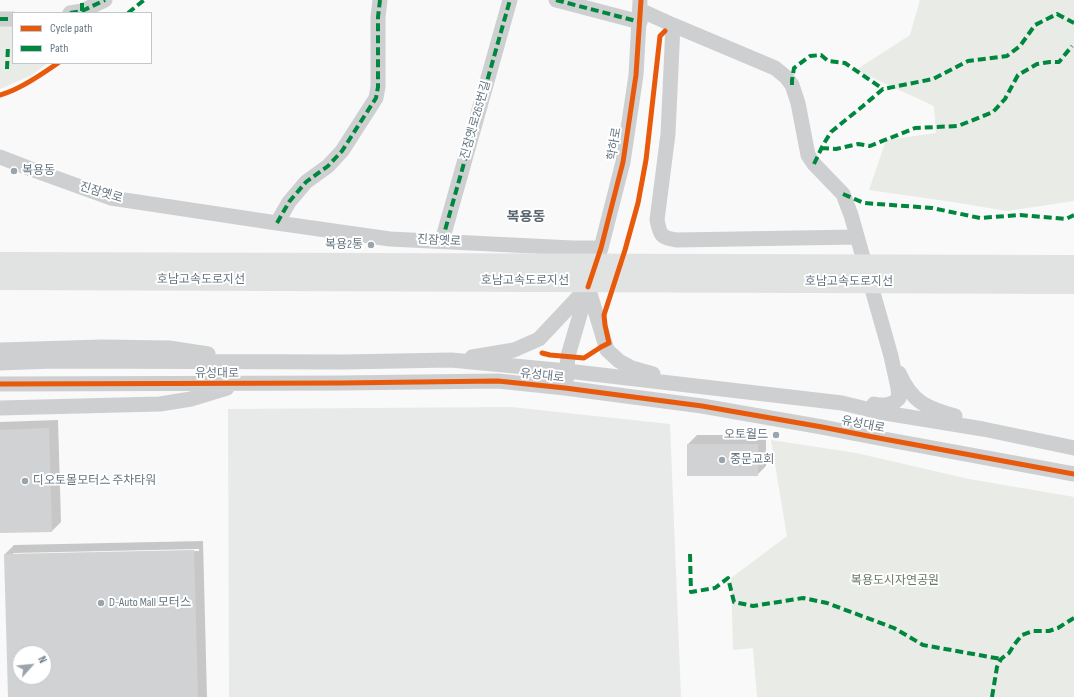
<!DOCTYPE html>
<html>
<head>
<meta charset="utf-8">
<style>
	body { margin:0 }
	#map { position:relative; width:1074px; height:697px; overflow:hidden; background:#f9f9f9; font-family:"Sofia Sans Condensed",sans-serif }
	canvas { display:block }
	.legend { position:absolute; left:12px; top:12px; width:140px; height:52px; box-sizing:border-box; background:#fff; border:1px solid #c1c8cd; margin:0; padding:5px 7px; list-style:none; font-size:12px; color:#657683 }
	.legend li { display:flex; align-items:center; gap:8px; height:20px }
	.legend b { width:20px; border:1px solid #c1c8cd }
	.north { position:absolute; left:12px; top:645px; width:40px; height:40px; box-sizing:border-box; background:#fff; border:1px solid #c1c8cd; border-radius:50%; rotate:63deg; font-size:11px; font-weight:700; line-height:16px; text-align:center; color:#657683 }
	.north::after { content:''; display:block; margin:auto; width:14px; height:18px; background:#99a4ac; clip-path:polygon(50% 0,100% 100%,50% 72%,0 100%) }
</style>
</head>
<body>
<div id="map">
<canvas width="1074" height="697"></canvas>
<ul class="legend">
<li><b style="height:5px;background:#e8590c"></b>Cycle path</li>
<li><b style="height:5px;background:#00873e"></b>Path</li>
</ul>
<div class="north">N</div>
</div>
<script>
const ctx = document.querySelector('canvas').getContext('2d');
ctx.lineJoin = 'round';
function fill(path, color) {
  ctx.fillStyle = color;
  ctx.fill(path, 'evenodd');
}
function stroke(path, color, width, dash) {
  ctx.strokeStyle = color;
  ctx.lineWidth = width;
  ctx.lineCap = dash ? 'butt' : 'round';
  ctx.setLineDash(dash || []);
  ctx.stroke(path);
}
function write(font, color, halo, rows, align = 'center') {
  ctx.font = font + ' "Sofia Sans Condensed","Noto Sans KR",sans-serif';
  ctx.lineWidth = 4;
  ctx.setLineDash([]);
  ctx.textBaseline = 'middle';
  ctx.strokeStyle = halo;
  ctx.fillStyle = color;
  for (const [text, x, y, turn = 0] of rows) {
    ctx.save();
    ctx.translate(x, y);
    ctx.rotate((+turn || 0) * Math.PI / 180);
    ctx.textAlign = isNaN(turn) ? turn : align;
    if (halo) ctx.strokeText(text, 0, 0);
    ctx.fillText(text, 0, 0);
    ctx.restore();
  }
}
fill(new Path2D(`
	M511,407L670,424L681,697H229L228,409Z`), '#e8e9e9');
fill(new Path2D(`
	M920,0H1074V201L1007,211L953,202L869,190L886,140L936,133L934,106L856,70L910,35Z
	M13,25V63H48L32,75L0,89V26Z
	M771,440L856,453L969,479L1074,497V697H757L753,648L733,650L731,578L787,536Z`), '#e8ebe6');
fill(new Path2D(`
	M58,420L61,522L52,531L0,532V422Z
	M697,435H766V466L757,475L688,444Z
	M203,541L207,697H9L5,554L14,545ZM199,549V551L13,555V553ZM20,653H44V677H20Z`), '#0003');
fill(new Path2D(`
	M49,428L52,532L0,533V430Z
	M687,444H758V476H687Z
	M194,550L198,697H8L4,554ZM20,653H44V677H20Z`), '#d0d2d3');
stroke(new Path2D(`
	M556,0L640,22
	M640,10L673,25L775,68L786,77L792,85L798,103L808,155L814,164L843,194L851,215L891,356L898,388L899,398C892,406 884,406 874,404
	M70,13L82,11L105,0
	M0,19H13
	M673,25L668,134L657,220C660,235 661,238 677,240L857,237
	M0,157L31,169L111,198L277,223L390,239L573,248H601
	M277,223L289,202L306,182L328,166L342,151L376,98L378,87V17L380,0
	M442,241L510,0
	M588,287L607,350L619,361L632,368L653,374
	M0,350L102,347L169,348L208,354
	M472,357L514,350L539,339L586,289
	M0,363L53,361L343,362L451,360L567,371L842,403L879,412L983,429L1074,448
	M899,373C912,402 926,408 955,416
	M566,381L568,356L588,287L601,248L623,162L636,75L640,2
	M0,384L340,383L498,381L565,388L702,406L822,427L873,437L1074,474
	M0,408L160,404L191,399L227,388`), '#cecfd0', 15);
stroke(new Path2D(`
	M0,263L1074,266
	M0,279L1074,283`), '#e1e2e2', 22);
stroke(new Path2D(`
	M556,0L640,22
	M82,11V0
	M70,13L82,11L105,0
	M128,13L144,0
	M0,19H13
	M7,69L8,46
	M792,85V80L794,68L810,56L821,55L828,61L845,63L883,89
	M821,148L836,149L858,144L870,146L915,128L958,126L993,112L1005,99L1018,75L1037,64L1050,62H1059L1072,46
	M814,164L823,145L831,132L848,118L863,106L883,89L933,79L968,61L1007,56L1020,46L1035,25L1057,14L1074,23
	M843,194L864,203L932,208L980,218L1020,215L1066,219L1074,215
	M277,223L289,202L306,182L328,166L342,151L376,98L378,87V17L380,0
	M442,241L510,0
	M690,554L691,592L715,588L728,578L734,602L753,606L803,598L827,603L894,628L923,645L1001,659
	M992,697L997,667L1001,659L1009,653L1014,645L1022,635L1033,631H1049L1058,628L1074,618`), '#00873e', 4, [8, 4]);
stroke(new Path2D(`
	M0,95C19,90 42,74 58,63
	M588,287L601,248L623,162L636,75L641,0
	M542,353L550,355L584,358L601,347L609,343L605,325L604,315L625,250L638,203L646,160L660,36L665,31
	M0,384L340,383L498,381L565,388L702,406L822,427L873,437L1074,474`), '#e8590c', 5);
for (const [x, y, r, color] of [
	[14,171,4,"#99a4ac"],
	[371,245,4,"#99a4ac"],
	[776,435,4,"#99a4ac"],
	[722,460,4,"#99a4ac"],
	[25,481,4,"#99a4ac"],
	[101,603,4,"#99a4ac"]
]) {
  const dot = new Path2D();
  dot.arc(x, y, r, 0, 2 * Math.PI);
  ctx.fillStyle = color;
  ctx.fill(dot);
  stroke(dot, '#fff', 1.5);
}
write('12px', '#657683', '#fff', [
	["진잠옛로265번길",476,120,-74],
	["학하로",615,144,-81],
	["진잠옛로",101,193,17],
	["진잠옛로",439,241,3],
	["호남고속도로지선",201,280],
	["호남고속도로지선",525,281],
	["호남고속도로지선",849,282],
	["유성대로",217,374],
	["유성대로",542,376,6],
	["유성대로",863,425,11]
]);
write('12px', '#657683', '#fff', [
	["복용동",22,171],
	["복용2통",363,245,"right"],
	["오토월드",768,435,"right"],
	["중문교회",730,460],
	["디오토몰모터스 주차타워",33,481],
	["D-Auto Mall 모터스",109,603]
], 'left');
write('12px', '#687a64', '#fff', [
	["복용도시자연공원",895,581]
]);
write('bold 14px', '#57646e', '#fff', [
	["복용동",526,217]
]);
</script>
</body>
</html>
